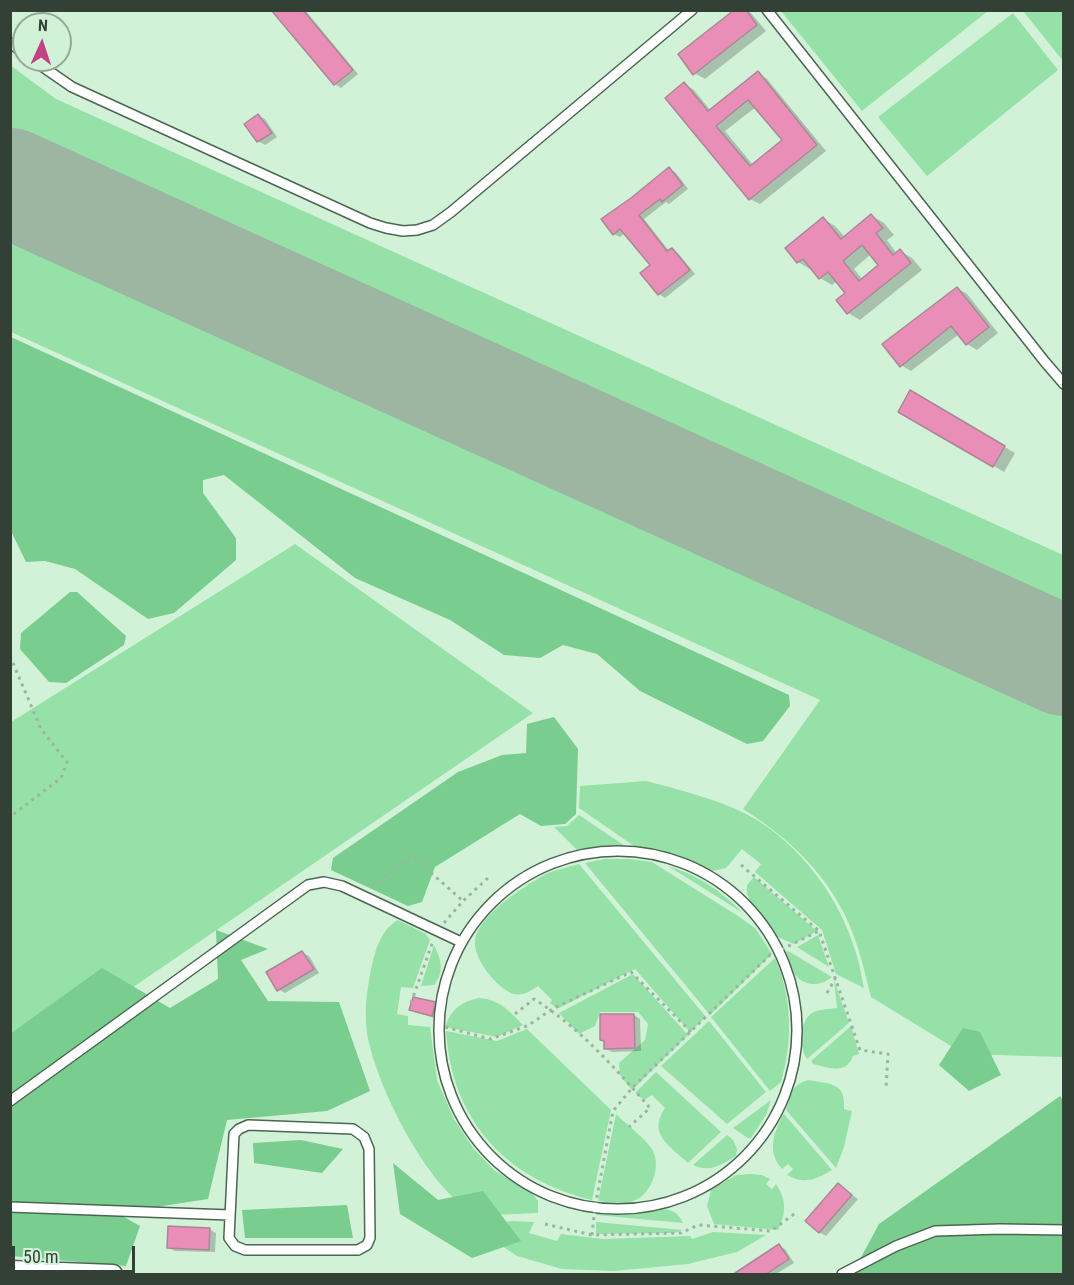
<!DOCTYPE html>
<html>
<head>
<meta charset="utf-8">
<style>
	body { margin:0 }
	#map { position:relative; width:1074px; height:1285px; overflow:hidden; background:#d2f2d8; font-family:"Roboto Condensed",sans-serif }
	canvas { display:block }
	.frame { position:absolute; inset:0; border:12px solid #334036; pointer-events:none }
	.north { position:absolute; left:12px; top:12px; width:60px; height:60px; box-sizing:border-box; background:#d2f2d8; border:2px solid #92ab97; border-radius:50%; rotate:3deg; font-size:16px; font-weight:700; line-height:24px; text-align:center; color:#334036 }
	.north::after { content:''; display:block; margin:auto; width:21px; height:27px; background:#c54186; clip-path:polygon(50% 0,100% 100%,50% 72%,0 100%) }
	.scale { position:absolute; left:12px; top:1246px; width:123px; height:27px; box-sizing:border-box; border:3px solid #334036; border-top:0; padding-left:8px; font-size:18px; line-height:21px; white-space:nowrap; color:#334036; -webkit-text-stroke:4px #d2f2d8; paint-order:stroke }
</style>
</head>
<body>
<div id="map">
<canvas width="1074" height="1285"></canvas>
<div class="frame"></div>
<div class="north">N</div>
<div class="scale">50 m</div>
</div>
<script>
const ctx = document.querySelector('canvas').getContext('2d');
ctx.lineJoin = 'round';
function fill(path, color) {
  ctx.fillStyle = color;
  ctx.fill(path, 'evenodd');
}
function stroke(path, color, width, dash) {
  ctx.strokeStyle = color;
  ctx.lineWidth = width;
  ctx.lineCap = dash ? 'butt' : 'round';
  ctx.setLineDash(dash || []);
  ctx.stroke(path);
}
fill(new Path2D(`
	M781,11H988L862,111Z
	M1023,11H1063V61Z
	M1013,13L1058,70L927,176L878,117Z
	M10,65L56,99L1063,555V618L11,139Z
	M11,235L1063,714V1057L964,1054L871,997C867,981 863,964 858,948C839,886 797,843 743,809L820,700L11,332Z
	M295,544L533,713L11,1071V722Z
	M646,781C677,789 708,797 738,810C792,834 837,892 854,947C859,960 861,974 864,988L836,974L822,930L755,872L761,864L742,849L726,868L713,871L666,853L637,848L579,808L580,786Z
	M579,815L625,846H600L577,850L554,827L567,826Z
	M605,859H630L652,862L738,916L755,928L772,954L710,1015L585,863Z
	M579,864L706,1017L690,1032L635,969L557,1009L550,1003L552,1000L538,986C530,992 519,998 509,992C494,984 473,958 475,940C478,915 527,884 548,873C558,869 569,867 579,864Z
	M668,866C698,875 721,891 743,913Z
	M754,877L817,931L794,944L778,937L751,904L747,893V885Z
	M398,920L426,934L430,940L413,988L401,987L397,1014L408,1016V1025L430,1027L437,1080L454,1119L473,1148L495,1171L530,1191L538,1201V1213C526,1213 483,1217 475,1213C428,1191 375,1083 367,1033C364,1009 367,989 372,965C376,947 382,929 398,920Z
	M818,935L829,967L797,947Z
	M434,945C441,959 445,972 434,985L421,986Z
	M788,951L832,977C822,986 806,987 796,976C791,970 789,959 786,952Z
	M775,958C792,996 793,1042 781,1082L770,1091L711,1017Z
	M633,974L688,1035L632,1090L620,1075L619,1063L645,1040L648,1024L638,1012H600L595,1026L579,1034L559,1013Z
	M834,980L849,1023L807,1059C799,1047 799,1021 812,1013C818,1009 829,1009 837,1008Z
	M479,998C501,1000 508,1010 523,1025L497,1037L445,1027C450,1010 462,1001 479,998Z
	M709,1021L766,1092L727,1124L661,1066Z
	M851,1026L859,1054L853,1056C846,1075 829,1068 813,1064L811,1061Z
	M527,1029L611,1110L592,1200C506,1179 452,1121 446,1031L497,1041Z
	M656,1072L721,1132L688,1163C670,1146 647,1134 665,1108L652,1095L644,1100L635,1093Z
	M808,1080C830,1084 846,1082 844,1109L852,1111L844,1147L836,1168L786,1110C791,1094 791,1085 808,1080Z
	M771,1100L766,1115L751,1138H748L733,1128Z
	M784,1113V1114L832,1170C817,1179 804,1185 787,1175L793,1169L788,1164L782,1169C766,1151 774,1132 784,1113Z
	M616,1114C625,1123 648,1141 653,1151C661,1167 652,1192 636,1200C625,1205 610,1202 598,1201Z
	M727,1135L733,1140L737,1149L736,1156C721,1165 710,1173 693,1165Z
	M750,1174L762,1175L770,1179L766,1184L772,1189L776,1184C787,1200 786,1214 778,1230L714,1224L707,1206L711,1190L736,1175Z
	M663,1209C674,1210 678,1213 683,1223L596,1215V1213L628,1214Z
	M511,1221L534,1222L529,1233L557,1241L561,1234L603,1239L690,1236L692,1239L713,1232L766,1235L737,1252L688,1264L614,1271L562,1269L517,1256L496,1242L478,1226Z
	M596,1222L683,1230L674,1233L596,1234Z`), '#96e1a7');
fill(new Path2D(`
	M11,337L789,695L790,706L763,741L747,744L640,691L597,654L563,645L540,658L504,655L450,620L355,578L224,475L203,480V493L236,538V560L174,613L148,619L75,569L45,561L26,562L11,531Z
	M70,592H77L126,636L124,645L66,683L49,682L20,649L21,633Z
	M554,717L578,749L576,814L565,824L541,826L520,814L435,867L422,902L408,906L331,870L333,858L458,772L502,755L526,753L527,724Z
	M216,930L268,949L241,960L268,1001L339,1002L370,1091L327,1111L227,1120L208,1199L117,1213L140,1226L126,1266L11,1256L10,1034L102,968L170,1008L218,979Z
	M963,1028L980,1032L1001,1075L969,1091L939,1065Z
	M1060,1096L1064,1102L1063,1274H852L879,1224Z
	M301,1140L343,1149L322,1173L254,1163L253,1143Z
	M393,1163L438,1200L483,1191L521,1241L472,1258L400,1214Z
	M347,1205L353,1238H245L242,1210Z`), '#79cd8e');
fill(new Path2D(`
	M273,10H305L358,74L341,88L335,84Z
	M737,10H748L751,13L766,31L705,79L694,73Z
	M758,73L767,79L826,151L760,204L750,199L685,84L694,90L711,111ZM756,107L784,140L753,165L725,131Z
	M259,116L265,119L277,137L265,145L258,141L246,124Z
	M670,169L676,173L688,189L669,204L666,202L644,219L669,251L672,250L678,253L695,274L665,298L659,294L642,273L652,265L625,233L620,237L614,234L632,199Z
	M872,216L884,223L894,235L887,240L897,254L900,251L912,258L922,270L860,320L848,313L847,294L837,281L832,285L820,278L812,268L810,269L798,262L787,248L823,219L835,226L845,237ZM871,254L880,266L863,280L854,269Z
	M957,288L967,294L998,333L977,350L967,344L959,334L911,371L901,365Z
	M911,392L1015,453L1004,472L900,411Z
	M302,953L309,956L319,973L285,993L278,989Z
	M435,1004L441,1007L438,1019L417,1013L411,1010Z
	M634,1015L640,1019L641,1051L612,1052L605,1048Z
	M838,1185L858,1199L826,1236L819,1232Z
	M209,1229L216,1233L215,1252L175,1251L168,1248Z
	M779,1246L785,1249L794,1263L776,1274H749Z`), '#0003');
stroke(new Path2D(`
	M10,183L1064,661`), '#9cb6a2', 110);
const building = new Path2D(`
	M271,10H303L353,70L334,85Z
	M734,10H746L757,25L693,75L678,54Z
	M758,71L817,145L749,200L665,98L684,82L708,111ZM748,100L782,140L750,166L716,126Z
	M258,114L272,133L257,142L244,124Z
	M669,167L683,185L662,202L660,199L639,215L667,251L672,248L690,270L658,295L640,273L650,265L620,229L613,235L601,219L631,198Z
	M871,214L883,228L876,233L893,255L900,249L911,263L847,314L836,300L845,293L828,272L819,279L803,259L797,263L785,248L823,217L841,239ZM862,245L878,265L859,281L843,261Z
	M957,287L989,327L966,345L951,326L900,367L882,344Z
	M910,390L1005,446L993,467L898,412Z
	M302,951L314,969L277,991L266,972Z
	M413,997L436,1002L432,1016L409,1010Z
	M600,1014H634L635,1048L604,1049V1041L600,1040Z
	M838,1183L852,1195L819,1233L805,1221Z
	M168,1226L210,1228L209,1250L167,1248Z
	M779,1244L789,1259L765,1275H732Z`);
fill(building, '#e98eb7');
stroke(building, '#ab8796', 1.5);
const service = new Path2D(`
	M767,10L1045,362L1064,384
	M10,43L24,53
	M33,60L72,87L370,223L386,228L403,231L417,230L433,225L451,212L692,10
	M439 1030a179 179 0 1 1 358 0a179 179 0 1 1-358 0Z
	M10,1101L308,885L324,882L342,886L461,942
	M248,1125L353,1129L364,1137L369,1149L370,1238L367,1245L358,1250H245L235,1246L229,1238L234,1134L239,1129Z
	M10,1207L230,1215
	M842,1274L896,1246L935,1231L1000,1229L1064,1230`);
const minor = new Path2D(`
	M10,1270L113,1274`);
stroke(service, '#4a6650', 12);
stroke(minor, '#4a6650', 21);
stroke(new Path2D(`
	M10,656L41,729L67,762L61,778L10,817
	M741,865L819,931L860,1050L888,1054L886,1088
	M372,886L412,856L463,901
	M444,923L463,901L489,877
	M827,993L836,977
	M411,1003L433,941
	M515,1014L534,999C580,1028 615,1068 650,1108L629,1127
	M438,1025L490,1039L527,1026L554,1008L631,972L691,1032
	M545,1224L592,1235L681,1233L698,1225L771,1231L797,1212
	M592,1235L595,1207L613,1111L632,1088L770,955L819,931`), '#9bb5a0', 3, [3, 4.5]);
stroke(service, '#fff', 9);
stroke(minor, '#fff', 18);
</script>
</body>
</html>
